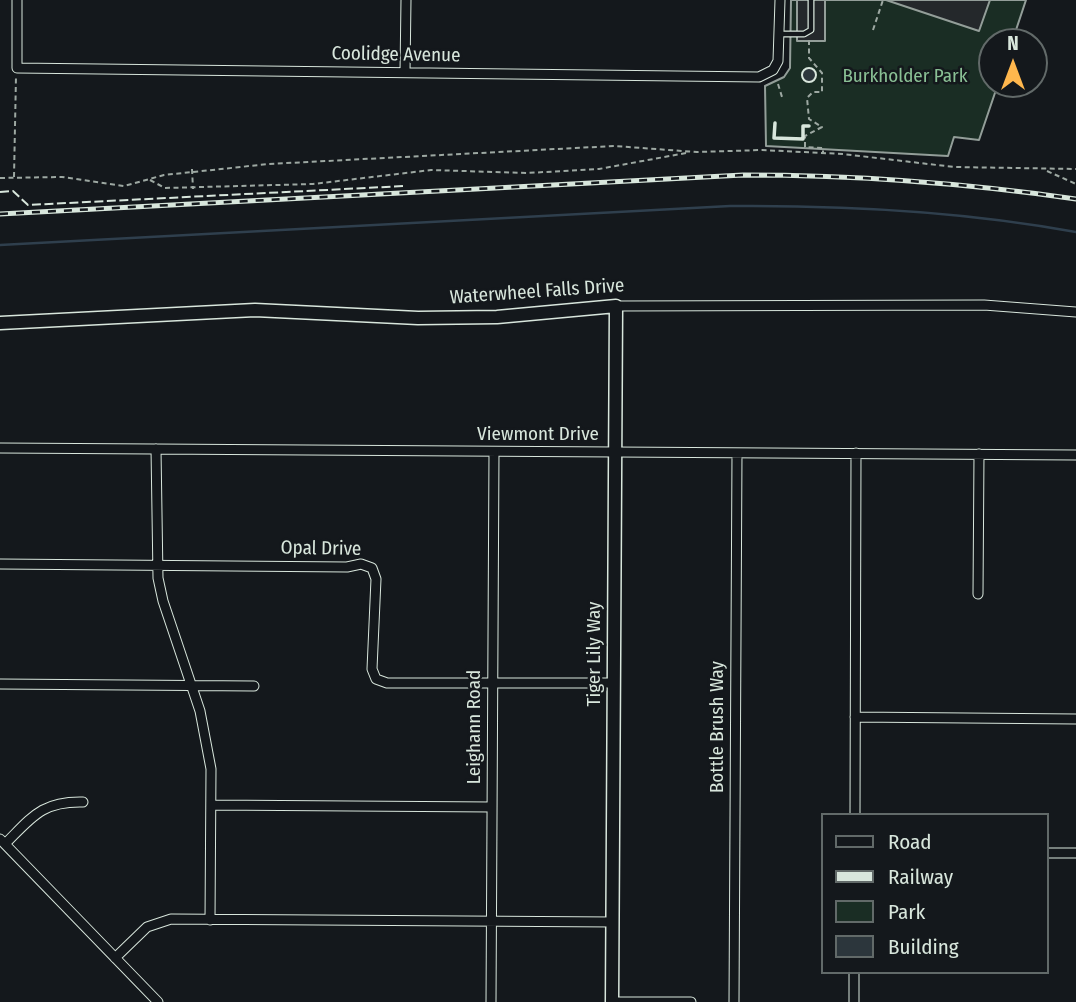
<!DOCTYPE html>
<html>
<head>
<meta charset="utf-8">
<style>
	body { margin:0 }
	#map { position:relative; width:1076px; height:1002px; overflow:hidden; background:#14181c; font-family:"Fira Sans Condensed",sans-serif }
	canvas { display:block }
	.legend { position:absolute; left:821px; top:813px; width:228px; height:161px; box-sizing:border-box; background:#14181c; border:2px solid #626a69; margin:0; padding:9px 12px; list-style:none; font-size:21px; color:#d8e6dc }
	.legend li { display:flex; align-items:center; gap:14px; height:35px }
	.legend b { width:35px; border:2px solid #626a69 }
	.north { position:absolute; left:978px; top:28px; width:70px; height:70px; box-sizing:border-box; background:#14181c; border:2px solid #626a69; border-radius:50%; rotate:0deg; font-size:19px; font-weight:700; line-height:28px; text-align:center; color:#d8e6dc }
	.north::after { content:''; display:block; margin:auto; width:24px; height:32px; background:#ffb74d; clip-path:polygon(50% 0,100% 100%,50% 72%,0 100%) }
</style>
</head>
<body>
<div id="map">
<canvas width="1076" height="1002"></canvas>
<ul class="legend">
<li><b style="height:9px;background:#14181c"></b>Road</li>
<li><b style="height:9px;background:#d8e6dc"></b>Railway</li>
<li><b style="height:19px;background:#1a2d24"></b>Park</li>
<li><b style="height:19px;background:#2c363c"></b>Building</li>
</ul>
<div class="north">N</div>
</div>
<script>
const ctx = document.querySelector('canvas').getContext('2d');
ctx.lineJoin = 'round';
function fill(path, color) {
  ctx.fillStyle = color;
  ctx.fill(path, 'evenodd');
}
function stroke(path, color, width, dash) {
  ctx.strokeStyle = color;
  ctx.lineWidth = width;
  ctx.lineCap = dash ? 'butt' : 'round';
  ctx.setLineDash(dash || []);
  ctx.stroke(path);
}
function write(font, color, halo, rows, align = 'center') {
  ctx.font = font + ' "Fira Sans Condensed",sans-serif';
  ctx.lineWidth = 5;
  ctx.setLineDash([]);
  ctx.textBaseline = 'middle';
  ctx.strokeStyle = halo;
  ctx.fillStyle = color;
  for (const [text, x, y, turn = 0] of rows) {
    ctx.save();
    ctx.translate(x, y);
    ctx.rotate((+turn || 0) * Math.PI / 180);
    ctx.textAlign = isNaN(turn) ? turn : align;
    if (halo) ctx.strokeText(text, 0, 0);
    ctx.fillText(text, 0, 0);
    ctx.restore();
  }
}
const green = new Path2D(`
	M791,0H1026L1012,42H992V84H998L979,140L954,137L948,156L766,146L765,86L784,77L790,68Z`);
fill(green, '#1a2d24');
stroke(green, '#939e99', 2);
const parking = new Path2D(`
	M797,0H825V41H797Z
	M886,0H990L979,31Z`);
fill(parking, '#24282b');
stroke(parking, '#939e99', 2);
stroke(new Path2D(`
	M0,245L730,206C846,205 962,211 1076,232`), '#2f3f4d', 2.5);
const building = new Path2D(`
	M802 75a7 7 0 1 1 14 0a7 7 0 1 1-14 0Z`);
fill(building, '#2c363c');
stroke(building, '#d8e6dc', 2);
const lane = new Path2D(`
	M780,34H804L811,30V0`);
const street = new Path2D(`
	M17,0V68L759,77L773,70L778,61L780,0
	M405,72L406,0
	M616,306L984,305L1076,312
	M0,448L1076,455
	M156,449L158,578L163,601L200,711L211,769L210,920
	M0,564L347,567L361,564L372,568L376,579L372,669L376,679L387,683H614
	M978,594L979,454
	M0,684L254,686
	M855,717L1076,719
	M211,805L492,807
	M855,815L856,453
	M0,839L158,1002
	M5,844C32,817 42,801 83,802
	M1046,853H1076
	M115,958L147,927L171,919L613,922
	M491,1002L494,452
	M612,1002H691
	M734,1002L737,453
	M854,1002V972`);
const secondary = new Path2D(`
	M0,323L255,310L418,318L497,317L616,306L612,1002`);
stroke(lane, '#d8e6dc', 7);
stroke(street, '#d8e6dc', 11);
stroke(secondary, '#d8e6dc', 15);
stroke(new Path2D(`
	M873,30L883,0
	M809,40V58L822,73V92H813L807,98L809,119L822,127L805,136V147L823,148V153
	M778,84L782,97
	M192,169L193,189
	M1047,171L1076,184
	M14,177L16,76
	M0,178L62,177L124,186L164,175L269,164L614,146L697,152L762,150L843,154L954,167L1076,169
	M150,180L165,188L313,184L431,170L527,173L599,169L686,153`), '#9da8a2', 2, [5, 3.5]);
stroke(lane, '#14181c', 4.5);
stroke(street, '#14181c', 9);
stroke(secondary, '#14181c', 12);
const rail = new Path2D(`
	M0,214L743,175C855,175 965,183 1076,199`);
stroke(rail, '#d8e6dc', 5);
stroke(rail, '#14181c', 2.5, [8]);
stroke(new Path2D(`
	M0,192L13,191L28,205L405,186`), '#d8e6dc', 2, [9, 3.5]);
stroke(new Path2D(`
	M775,123L774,138L803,139V126H809`), '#d8e6dc', 3.5);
write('19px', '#d8e6dc', '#14181c', [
	["Coolidge Avenue",396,55,1],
	["Waterwheel Falls Drive",537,292,-4],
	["Viewmont Drive",538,435],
	["Opal Drive",321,549,1],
	["Tiger Lily Way",595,654,-90],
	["Leighann Road",475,727,-90],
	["Bottle Brush Way",718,727,-90]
]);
write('19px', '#8ac095', '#14181c', [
	["Burkholder Park",905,77]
]);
</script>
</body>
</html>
